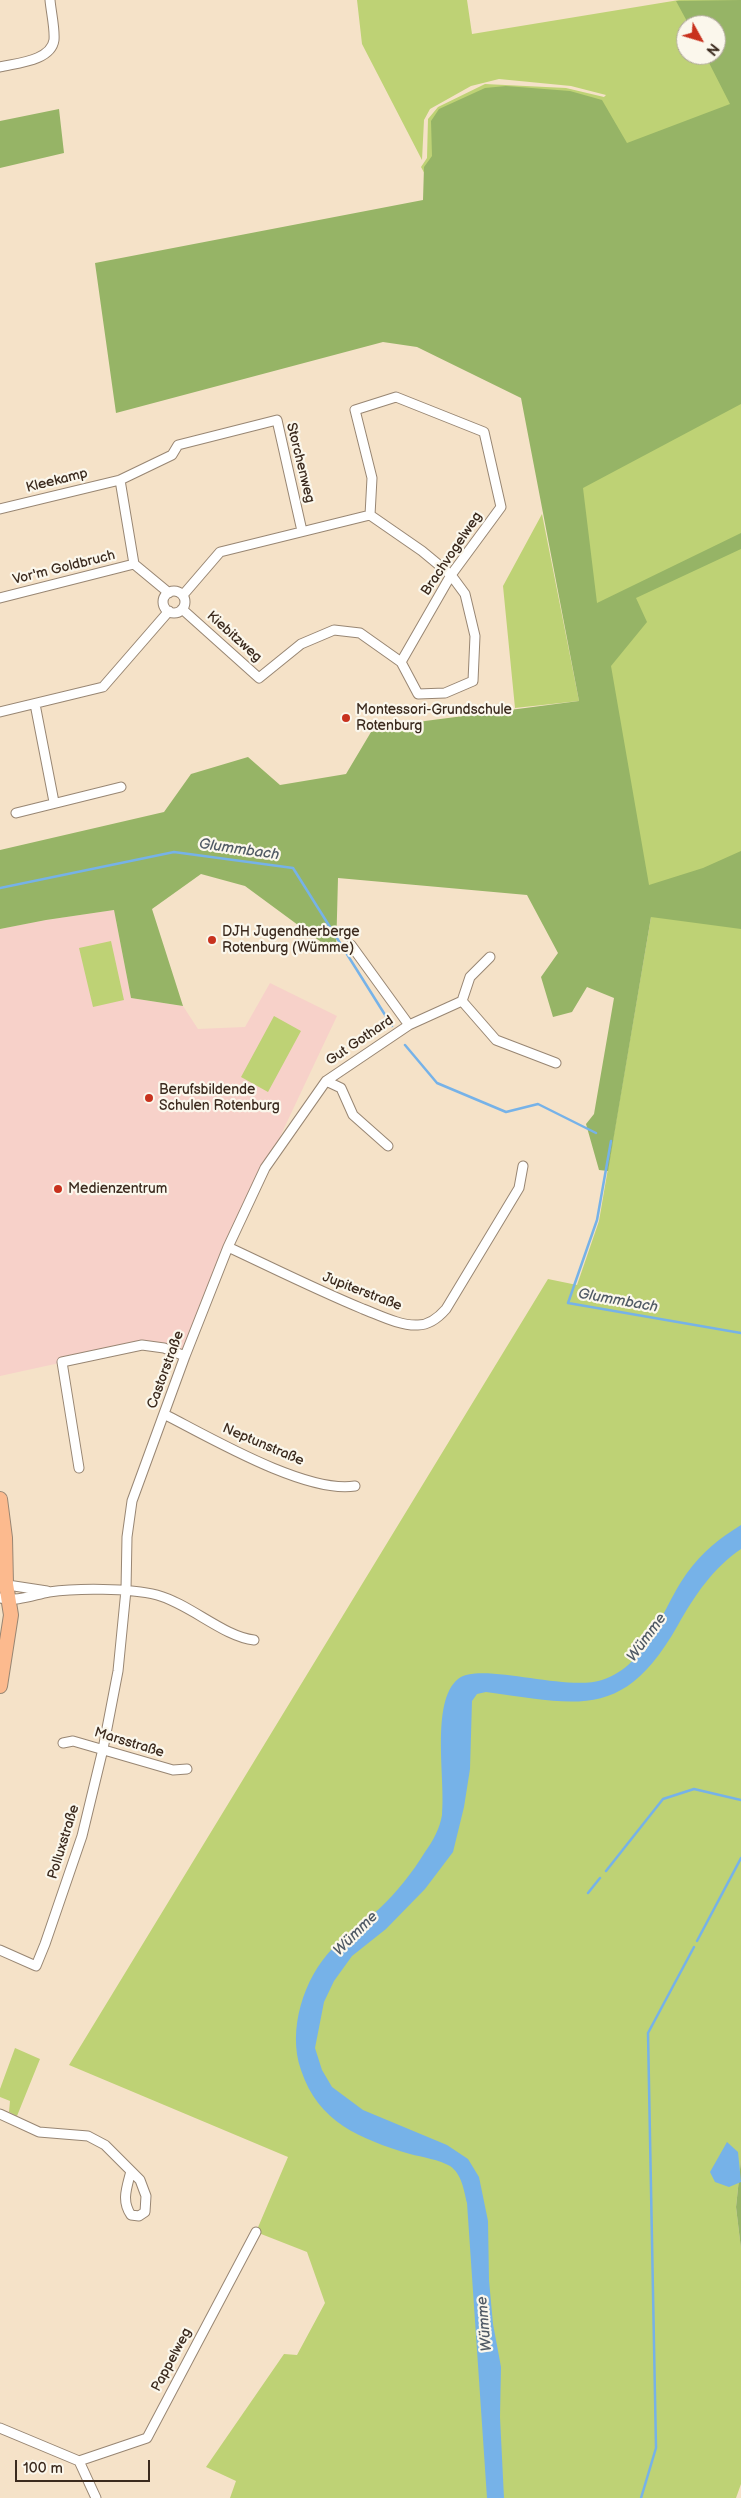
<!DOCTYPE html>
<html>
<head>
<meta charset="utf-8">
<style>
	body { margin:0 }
	#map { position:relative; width:741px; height:2498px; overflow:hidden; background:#f5e2c8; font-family:"Balsamiq Sans",sans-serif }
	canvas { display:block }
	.north { position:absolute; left:676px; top:15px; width:50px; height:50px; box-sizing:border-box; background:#fbf7ec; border:1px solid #aea59a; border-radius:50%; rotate:129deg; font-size:14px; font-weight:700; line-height:20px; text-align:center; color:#3b2a1e }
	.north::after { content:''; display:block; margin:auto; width:18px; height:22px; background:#c8321e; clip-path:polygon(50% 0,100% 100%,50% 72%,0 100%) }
	.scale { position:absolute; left:15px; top:2460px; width:135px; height:22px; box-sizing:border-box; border:2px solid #3b2a1e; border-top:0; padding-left:6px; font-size:15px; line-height:18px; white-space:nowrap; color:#3b2a1e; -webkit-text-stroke:4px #fbf7ec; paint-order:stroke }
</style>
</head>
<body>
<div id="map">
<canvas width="741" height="2498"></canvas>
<div class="north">N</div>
<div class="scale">100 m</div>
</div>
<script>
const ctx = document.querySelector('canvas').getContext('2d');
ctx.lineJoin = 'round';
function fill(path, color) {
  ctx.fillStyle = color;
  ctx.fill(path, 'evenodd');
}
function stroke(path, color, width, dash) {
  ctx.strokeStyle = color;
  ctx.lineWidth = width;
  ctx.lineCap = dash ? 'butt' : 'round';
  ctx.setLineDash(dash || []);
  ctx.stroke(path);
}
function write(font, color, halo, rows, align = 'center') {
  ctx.font = font + ' "Balsamiq Sans",sans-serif';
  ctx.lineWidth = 4.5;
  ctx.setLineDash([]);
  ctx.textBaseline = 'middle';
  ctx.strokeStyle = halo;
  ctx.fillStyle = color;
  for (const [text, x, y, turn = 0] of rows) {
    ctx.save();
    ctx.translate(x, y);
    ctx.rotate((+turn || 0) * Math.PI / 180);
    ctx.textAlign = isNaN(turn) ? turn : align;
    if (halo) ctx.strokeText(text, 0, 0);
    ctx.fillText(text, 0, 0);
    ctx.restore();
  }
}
fill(new Path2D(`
	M114,910L131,998L183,1006L198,1029L245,1027L270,983L337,1016L228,1247L185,1356L142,1345L0,1376V929L46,920Z`), '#f7d1c9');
fill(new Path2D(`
	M357,0H467L472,34L679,0H741V2160L736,2207L741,2249V2484L736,2498H230L236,2481L206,2467L284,2354L297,2355L325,2303L307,2252L256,2232L288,2157L69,2065L548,1279L577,1285L599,1221L651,917L559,421L421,167L427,158L428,119L438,107L485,84L566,88L604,97L606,95L571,86L499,79L471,86L430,109L424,120L422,160L362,44ZM686,25H716V55H686Z
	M542,514L579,701L515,708L503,586Z
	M111,941L124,1000L93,1007L79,948Z
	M274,1016L301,1031L268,1092L241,1077Z
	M15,2048L40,2059L17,2116L9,2112L10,2101L0,2097V2089Z`), '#bed275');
fill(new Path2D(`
	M741,0V404L583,488L597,603L741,533V549L636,598L647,622L611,666L649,885L703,868L741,851V929L651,917L608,1171L599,1170L586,1124L594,1114L614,998L587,987L572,1012L553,1017L541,977L558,953L527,895L338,878L336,953L245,886L201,874L152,909L183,1006L131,998L114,910L46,920L0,929V850L164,812L191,774L248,757L280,785L346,774L371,732L425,721L579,701L521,398L417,347L383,342L116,413L95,263L423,200L424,167L432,156L431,121L439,109L485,88L506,86L570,91L602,100L627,143L730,104L705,55H716V25H689L676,1Z
	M59,109L64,153L0,168V121Z
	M741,2160V2249L736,2207Z`), '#96b466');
fill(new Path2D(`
	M741,1525V1549C714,1567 694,1596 678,1625C624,1720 581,1705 486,1692L477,1694L472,1701L470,1769L464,1807L453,1852L425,1889L386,1929L352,1956L334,1981L324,2002L315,2048L322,2070L332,2087L363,2110L447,2145L468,2159L479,2177L488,2221L489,2280L493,2324L501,2367L500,2417L504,2498H487L467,2203C464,2191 462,2174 450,2166C440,2160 422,2157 410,2154C360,2139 318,2122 301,2070C287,2030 304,1978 332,1949C346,1933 364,1923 379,1909C397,1892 412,1873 425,1852C433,1841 440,1828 442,1815C446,1780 430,1702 458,1679C480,1661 566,1692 602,1680C649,1665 661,1609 687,1573C702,1552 720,1538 741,1525Z
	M727,2142L738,2152L741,2182L729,2187L715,2182L710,2172Z`), '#76b2e8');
stroke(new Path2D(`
	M0,888L174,852L293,868L392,1026
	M405,1045L437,1083L506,1112L538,1104L596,1133
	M611,1141L597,1220L568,1303L741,1333
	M606,1871L663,1799L694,1789L741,1800
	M588,1893L600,1878
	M697,1941L741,1858
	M641,2498L656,2448L648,2033L694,1947`), '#76b2e8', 2.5);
const street = new Path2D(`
	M0,67C16,63 51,61 54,40C55,28 51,12 50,0
	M120,480L134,564L169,593
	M0,509L120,480L172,455L178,445L277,420L302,531
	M370,515L372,478L355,410L396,397L484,432L501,507L451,575L401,662
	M163 602a11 11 0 1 1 22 0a11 11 0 1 1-22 0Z
	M0,598L134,564
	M182,609L259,678L301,644L334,630L360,633L401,662L418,694L445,693L473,681L475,636L465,594L451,575L422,551L370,515L220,552L183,595
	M35,704L54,802
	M0,712L103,687L169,611
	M16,813L121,787
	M351,945L409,1025
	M462,1001L470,977L490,957
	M326,1081L341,1088L353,1115L388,1146
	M228,1247C273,1268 317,1290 363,1309C379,1315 400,1326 418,1325C429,1325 439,1317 446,1309L519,1188L523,1166
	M164,1414C209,1437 306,1494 355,1486
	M79,1468L62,1362L142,1345L164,1348L185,1356
	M1,1584L47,1591
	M0,1598C17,1602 33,1595 49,1592C77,1588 129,1588 157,1595C190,1604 224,1637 254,1640
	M63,1743L73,1741L173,1770L187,1769
	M0,1950L36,1966L45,1944L82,1836L103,1749L118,1671L126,1590L127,1537L132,1501L185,1356L228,1247L265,1168L326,1081L409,1025L462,1001L496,1040L556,1063
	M0,2114L39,2132L88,2136L105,2145L140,2180L146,2196L145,2212L139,2216L131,2215C121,2201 127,2187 131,2171
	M0,2428L79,2461L96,2498
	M79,2461L147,2438L256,2232`);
const primary = new Path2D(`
	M0,1499L5,1538L6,1584L11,1615L0,1686`);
stroke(street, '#988673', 11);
stroke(primary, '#988673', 16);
stroke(street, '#fff', 9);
stroke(primary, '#fcba8e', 14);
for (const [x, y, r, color] of [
	[346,718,5,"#c8321e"],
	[212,940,5,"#c8321e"],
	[149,1098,5,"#c8321e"],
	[58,1189,5,"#c8321e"]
]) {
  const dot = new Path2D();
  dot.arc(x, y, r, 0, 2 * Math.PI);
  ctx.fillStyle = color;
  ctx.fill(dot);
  stroke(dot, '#fbf7ec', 2);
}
write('14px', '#3b2a1e', '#fbf7ec', [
	["Storchenweg",300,463,76],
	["Kleekamp",57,481,-14],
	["Brachvogelweg",452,554,-56],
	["Vor'm Goldbruch",64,568,-14],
	["Kiebitzweg",234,637,42],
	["Gut Gothard",360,1041,-34],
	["Jupiterstraße",362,1292,21],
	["Castorstraße",166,1370,-70],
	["Neptunstraße",263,1445,23],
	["Marsstraße",129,1743,17],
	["Polluxstraße",64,1842,-73],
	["Pappelweg",172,2360,-62]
]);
write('14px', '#3b2a1e', '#fbf7ec', [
	["Montessori-Grundschule",356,710],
	["Rotenburg",356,726],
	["DJH Jugendherberge",222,932],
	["Rotenburg (Wümme)",222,948],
	["Berufsbildende",159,1090],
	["Schulen Rotenburg",159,1106],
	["Medienzentrum",68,1189]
], 'left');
write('italic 15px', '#505a65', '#fbf7ec', [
	["Glummbach",239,850,8],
	["Glummbach",618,1301,10],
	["Wümme",647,1638,-54],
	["Wümme",356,1934,-45],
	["Wümme",485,2324,-95]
]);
</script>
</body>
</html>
